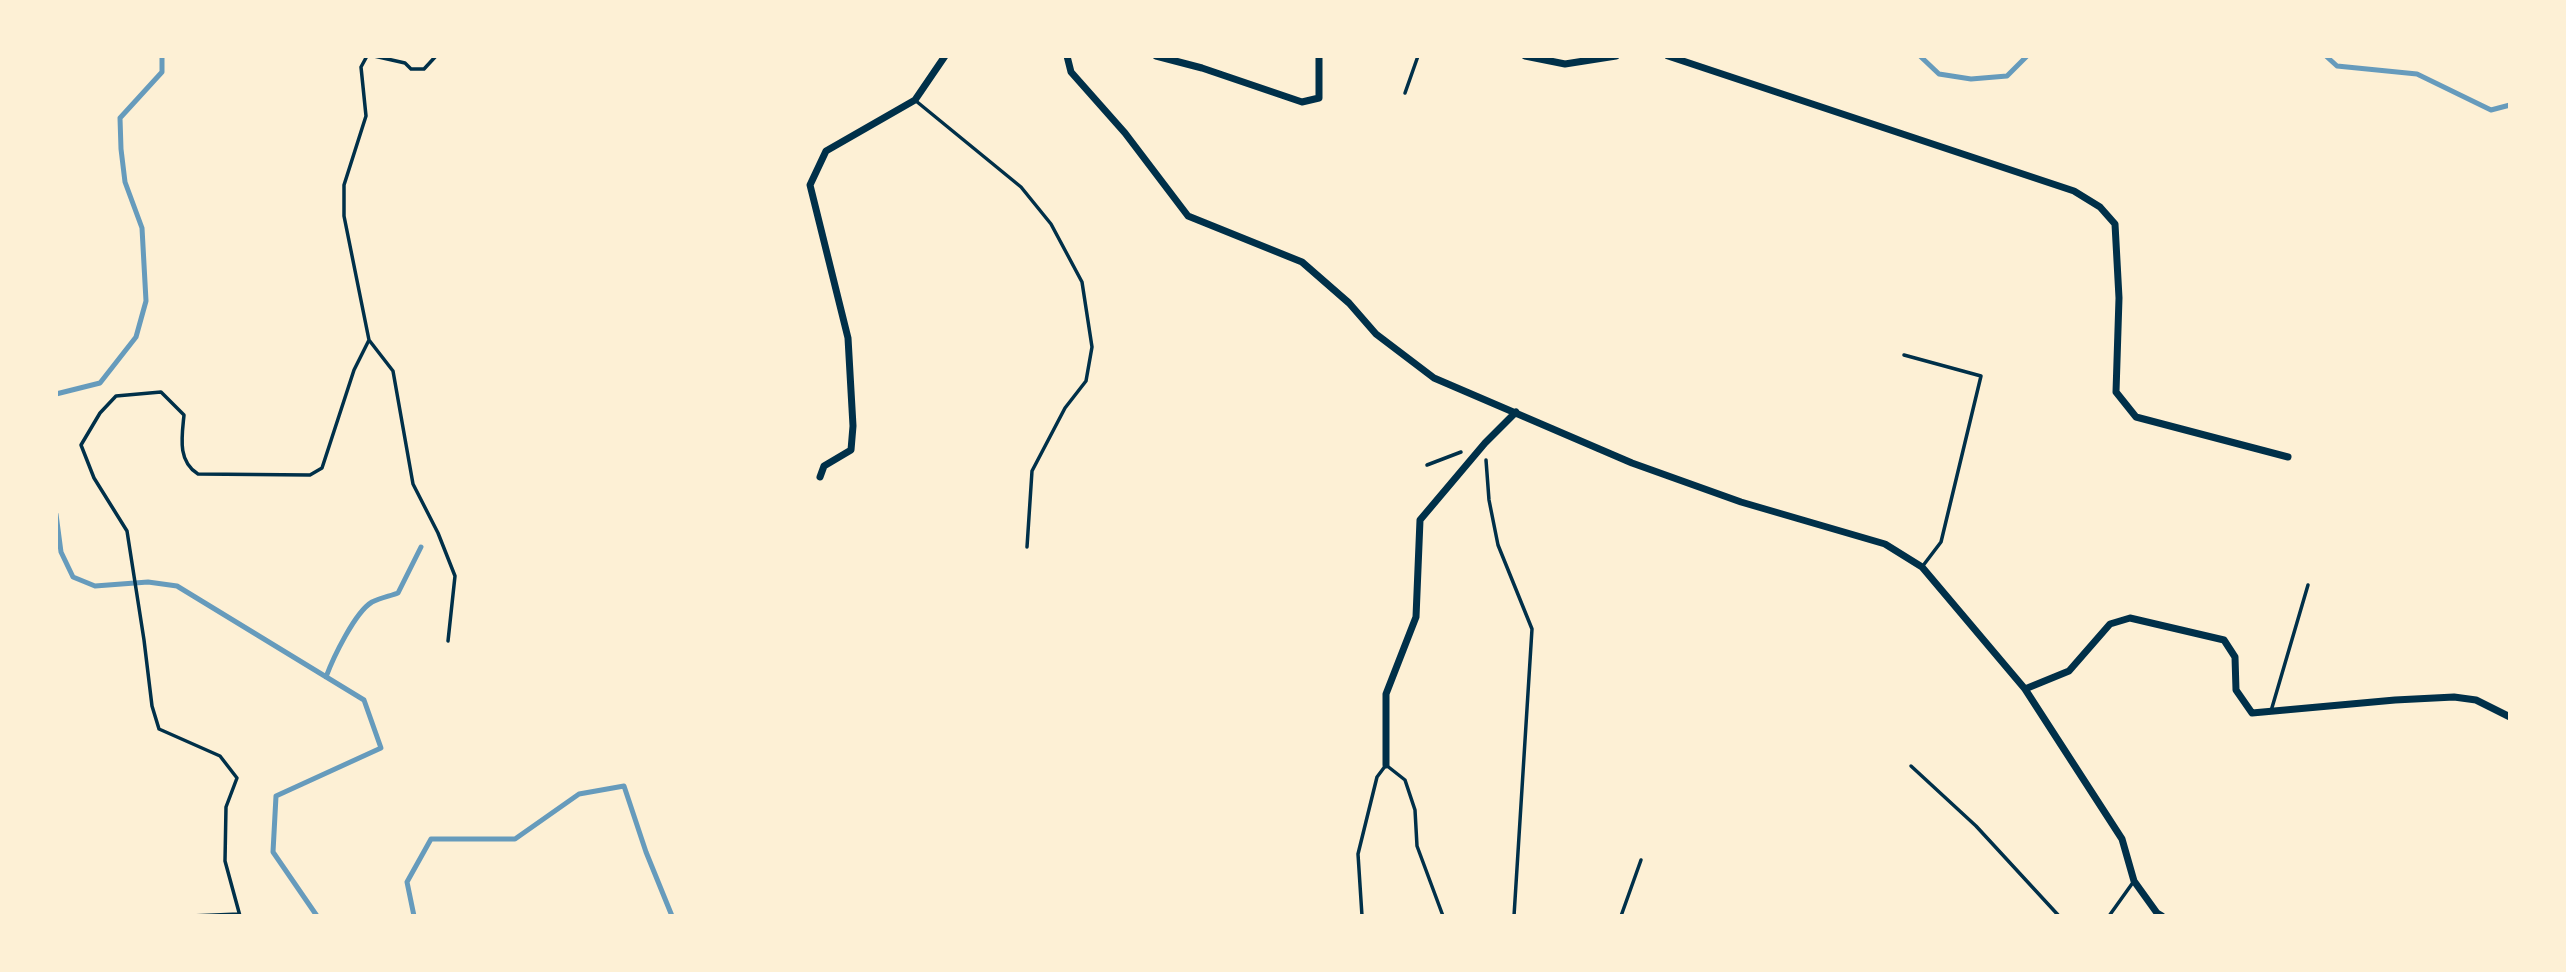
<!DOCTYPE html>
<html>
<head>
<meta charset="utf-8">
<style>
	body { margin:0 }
	#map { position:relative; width:2566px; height:972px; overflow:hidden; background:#fdf0d5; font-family:"DejaVu Sans",sans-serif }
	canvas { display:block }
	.frame { position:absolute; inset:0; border:58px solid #fdf0d5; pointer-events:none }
</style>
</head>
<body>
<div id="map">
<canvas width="2566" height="972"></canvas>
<div class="frame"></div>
</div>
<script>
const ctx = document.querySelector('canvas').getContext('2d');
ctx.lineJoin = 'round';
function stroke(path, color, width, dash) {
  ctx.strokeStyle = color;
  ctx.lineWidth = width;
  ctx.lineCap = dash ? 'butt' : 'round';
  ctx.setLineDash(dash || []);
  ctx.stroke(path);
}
stroke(new Path2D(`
	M1920,56L1939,74L1971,79L2007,76L2027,56
	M2326,56L2337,66L2417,74L2491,110L2510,105
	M56,394L100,383L136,337L146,301L142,228L125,182L121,149L120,118L162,72V56
	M56,514L61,552L73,577L95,586L148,582L177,586L364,700L381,748L276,796L273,852L317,916
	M326,677C333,658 355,612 372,602C380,598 390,596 398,593L421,547
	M414,916L407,882L431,839H515L579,794L624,786L646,852L672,916`), '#669bbc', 5);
stroke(new Path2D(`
	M1486,460L1489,500L1498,545L1532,629L1514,916
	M1427,465L1461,452`), '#003049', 3.5);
stroke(new Path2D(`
	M374,56L405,63L411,69H424L436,56
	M1405,93L1418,56
	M916,101L1021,187L1051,224L1082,282L1092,347L1086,381L1065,408L1032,471L1027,547
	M369,340L393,371L413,484L438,533L455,576L448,641
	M1904,355L1981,376L1941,542L1922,567
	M2271,711L2308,585
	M1911,766L1976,826L2059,916
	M190,916L239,914
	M240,916L225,861L226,807L237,778L220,756L159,729L152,706L144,640L127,531L94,478L81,445L100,413L116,396L161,392L184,415C182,436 177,461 198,474L310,475L322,468L354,370L369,340L344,216V185L366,116L361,67L367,56
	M1362,916L1358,854L1377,777L1386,765L1405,780L1415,810L1417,846L1443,916
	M1621,916L1641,860
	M2109,916L2134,881`), '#003049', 3.5);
stroke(new Path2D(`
	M1067,56L1071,72L1125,133L1188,216L1302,262L1349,303L1376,334L1434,378L1632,463L1741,502L1885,544L1922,567L2025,689L2122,839L2134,881L2157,913L2162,916
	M1156,56L1202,68L1302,102L1319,98V56
	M1525,56L1565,64L1616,56
	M1668,56L2074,191L2100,207L2115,224L2119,298L2116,392L2136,417L2288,457
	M820,477L824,466L851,450L853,426L848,338L810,185L826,151L915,100L945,56
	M2025,689L2069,671L2110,624L2130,618L2224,640L2235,657L2236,690L2252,713L2395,700L2454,697L2476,700L2510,717
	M1386,765V694L1416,617L1420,520L1485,443L1516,412`), '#003049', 7);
</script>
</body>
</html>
